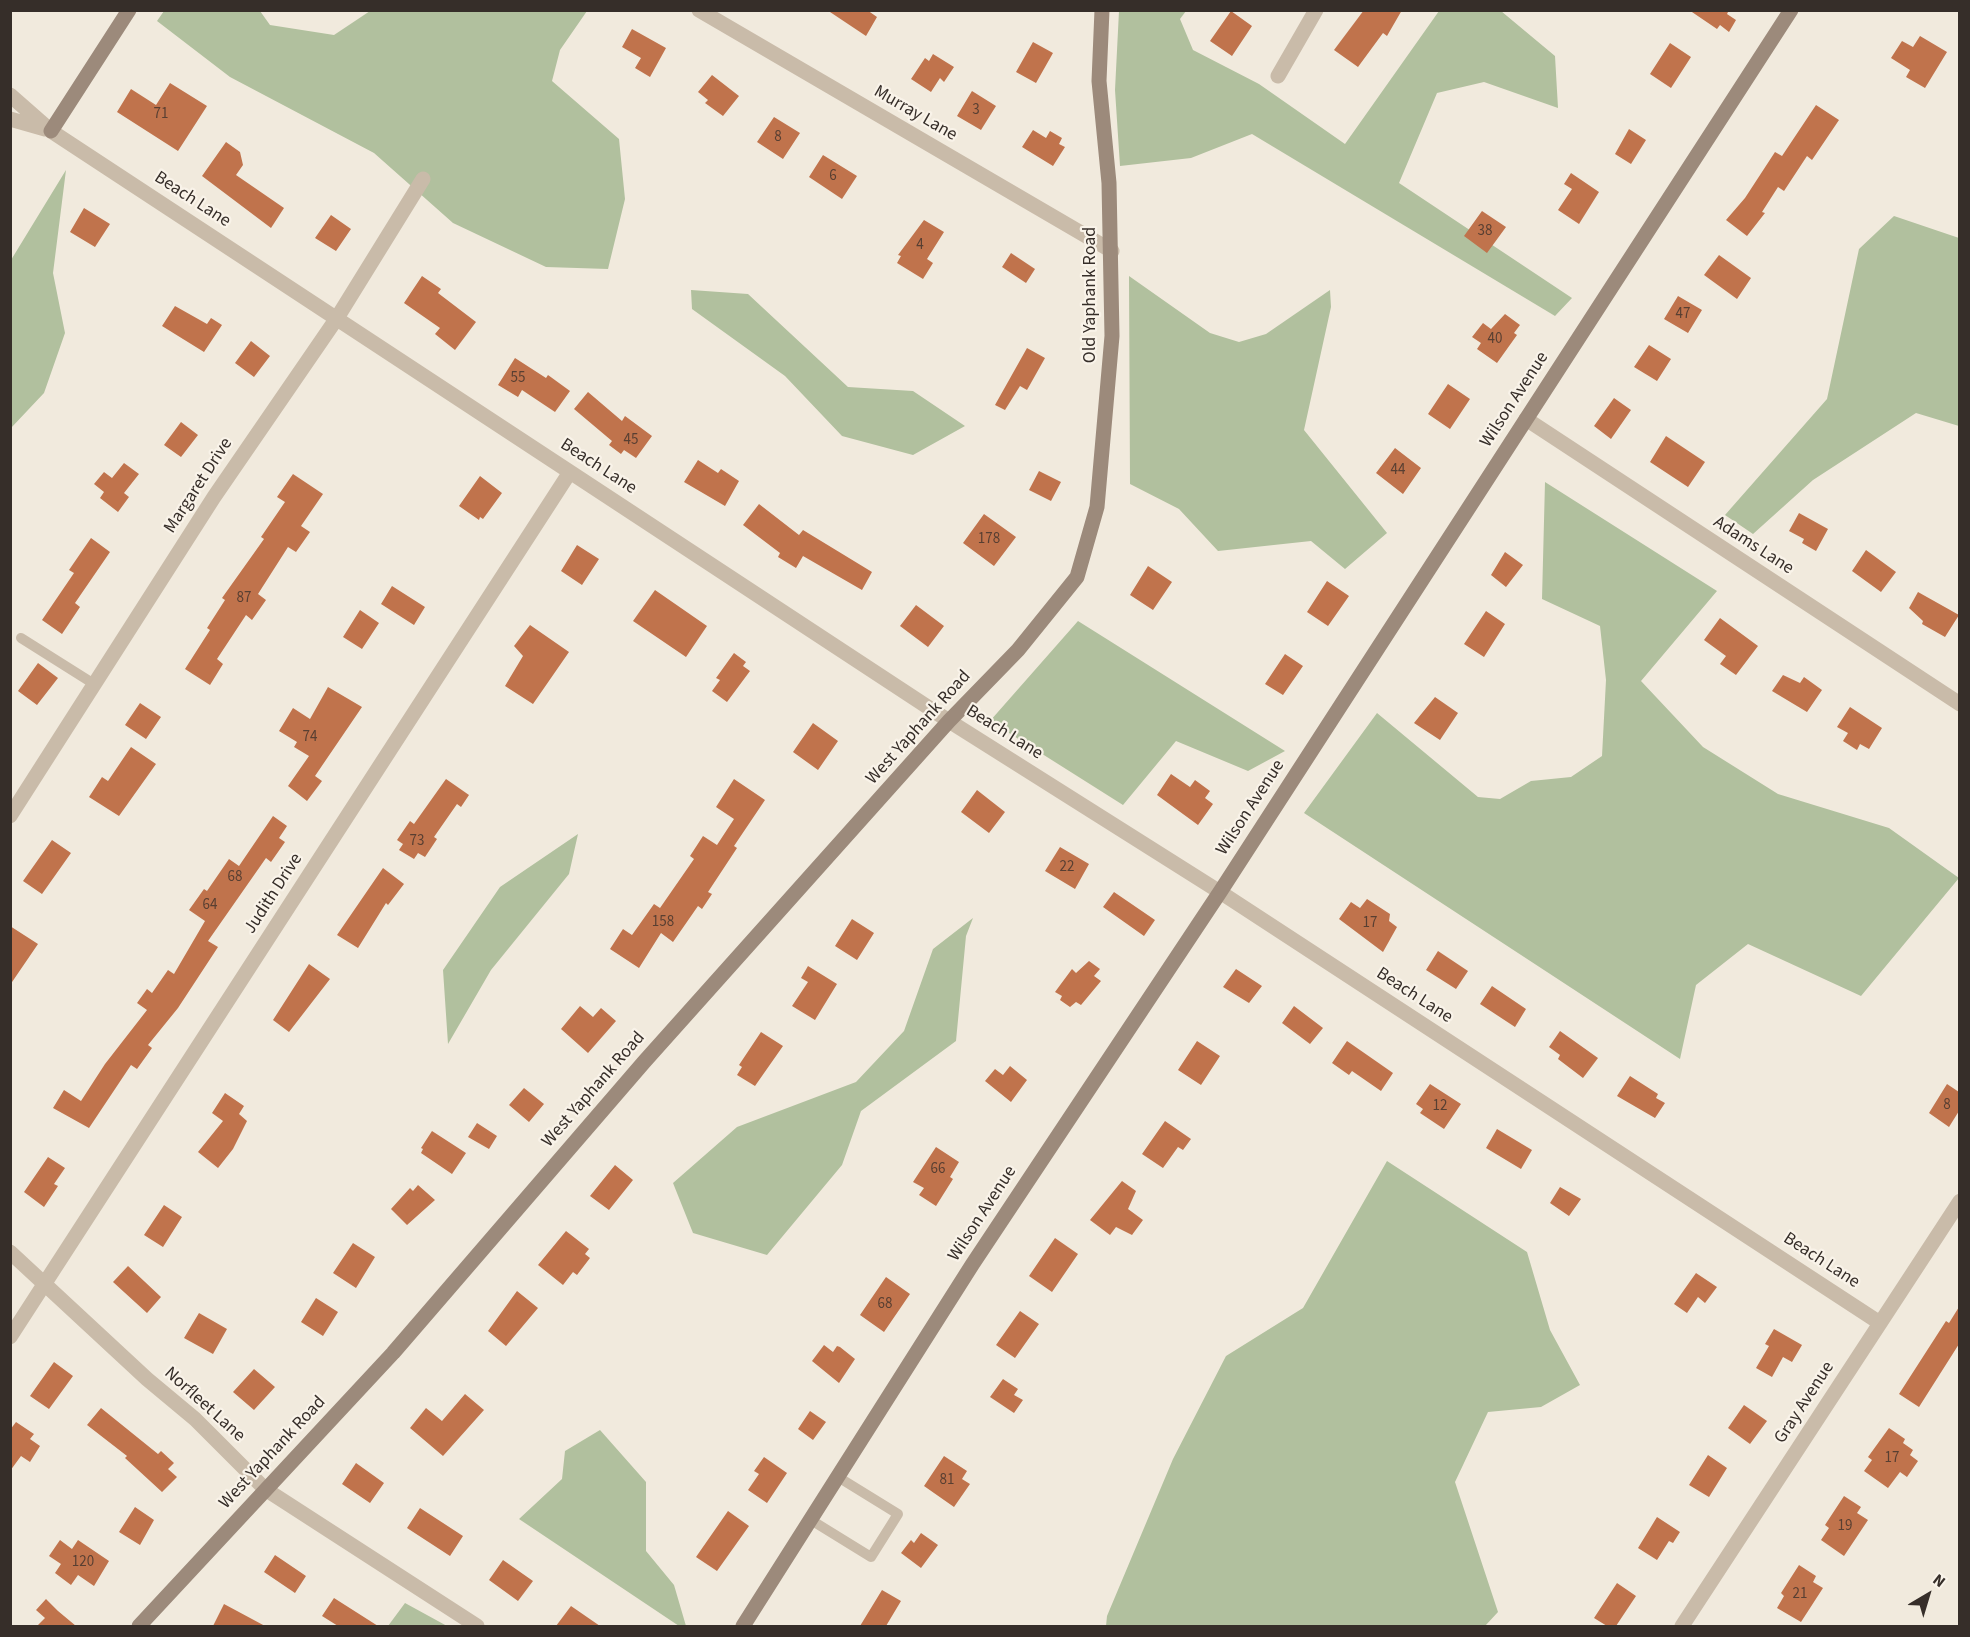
<!DOCTYPE html>
<html>
<head>
<meta charset="utf-8">
<style>
	body { margin:0 }
	#map { position:relative; width:1970px; height:1637px; overflow:hidden; background:#f1eadd; font-family:"Source Sans 3",sans-serif }
	canvas { display:block }
	.frame { position:absolute; inset:0; border:12px solid #362e29; pointer-events:none }
	.north { position:absolute; left:1898px; top:1565px; width:60px; height:60px; -webkit-text-stroke:4px #f9f3e9; paint-order:stroke; rotate:38deg; font-size:16px; font-weight:700; line-height:24px; text-align:center; color:#362e29 }
	.north::after { content:''; display:block; margin:auto; width:21px; height:27px; background:#362e29; clip-path:polygon(50% 0,100% 100%,50% 72%,0 100%) }
</style>
</head>
<body>
<div id="map">
<canvas width="1970" height="1637"></canvas>
<div class="frame"></div>
<div class="north">N</div>
</div>
<script>
const ctx = document.querySelector('canvas').getContext('2d');
ctx.lineJoin = 'round';
function fill(path, color) {
  ctx.fillStyle = color;
  ctx.fill(path, 'evenodd');
}
function stroke(path, color, width, dash) {
  ctx.strokeStyle = color;
  ctx.lineWidth = width;
  ctx.lineCap = dash ? 'butt' : 'round';
  ctx.setLineDash(dash || []);
  ctx.stroke(path);
}
function write(font, color, halo, rows, align = 'center') {
  ctx.font = font + ' "Source Sans 3",sans-serif';
  ctx.lineWidth = 4.5;
  ctx.setLineDash([]);
  ctx.textBaseline = 'middle';
  ctx.strokeStyle = halo;
  ctx.fillStyle = color;
  for (const [text, x, y, turn = 0] of rows) {
    ctx.save();
    ctx.translate(x, y);
    ctx.rotate((+turn || 0) * Math.PI / 180);
    ctx.textAlign = isNaN(turn) ? turn : align;
    if (halo) ctx.strokeText(text, 0, 0);
    ctx.fillText(text, 0, 0);
    ctx.restore();
  }
}
fill(new Path2D(`
	M164,11H260L270,25L334,35L370,11H587L560,50L552,81L619,139L625,199L608,269L546,267L453,223L374,153L230,77L157,21Z
	M1119,11H1186L1180,19L1193,50L1259,84L1345,144L1439,11H1501L1555,56L1558,108L1484,82L1437,93L1399,183L1572,298L1555,316L1252,134L1191,158L1120,166L1115,90Z
	M66,170L53,273L65,333L44,393L11,428V260Z
	M1894,216L1959,238V426L1916,413L1813,480L1753,534L1725,515L1827,399L1859,249Z
	M1129,276L1210,333L1239,342L1266,334L1330,290L1331,307L1304,430L1387,533L1345,569L1311,541L1218,551L1179,509L1130,484Z
	M691,290L748,294L848,387L913,391L965,426L913,455L842,436L785,376L692,309Z
	M1545,482L1717,591L1641,681L1703,747L1778,794L1889,828L1959,878L1861,996L1748,944L1696,985L1680,1059L1304,813L1377,713L1478,797L1500,799L1531,781L1571,777L1602,756L1606,680L1600,626L1542,599Z
	M1078,621L1285,751L1248,771L1176,741L1123,805L990,721Z
	M578,834L569,874L491,970L448,1044L443,970L500,887Z
	M973,918L966,936L956,1041L861,1111L842,1165L767,1255L693,1233L673,1183L737,1127L856,1082L904,1031L933,949Z
	M1387,1161L1527,1252L1550,1330L1580,1385L1541,1407L1488,1412L1455,1482L1498,1612L1485,1626H1106L1107,1616L1173,1459L1226,1356L1303,1308Z
	M600,1430L646,1482V1551L674,1585L686,1626H679L519,1519L562,1479L565,1451Z
	M405,1603L447,1626H388Z`), '#b1c09e');
fill(new Path2D(`
	M827,10H867L877,17L866,36Z
	M1364,10H1402L1387,36L1383,33L1358,67L1334,50Z
	M1689,10H1729L1727,14L1736,20L1729,32L1720,25L1717,29Z
	M1231,11L1252,26L1232,56L1210,41Z
	M632,29L666,48L650,77L635,68L641,58L622,47Z
	M1920,36L1947,52L1925,88L1906,77L1910,70L1891,58L1902,41L1913,47Z
	M1033,42L1053,53L1036,83L1016,72Z
	M1670,43L1691,57L1671,88L1650,74Z
	M933,54L954,67L944,82L940,78L931,92L911,79L925,58L929,61Z
	M712,75L739,96L723,116L705,103L708,100L698,92Z
	M170,83L207,106L178,151L117,112L131,89L156,105Z
	M972,91L996,106L981,130L957,116Z
	M1816,105L1839,120L1812,160L1807,156L1784,191L1778,187L1762,212L1765,213L1747,236L1726,220L1745,198L1775,152L1782,156Z
	M774,117L800,133L783,159L757,142Z
	M1629,129L1646,140L1631,164L1615,154Z
	M1033,130L1046,138L1050,131L1062,138L1059,144L1065,147L1053,166L1022,147Z
	M226,142L240,152L243,165L236,175L284,208L271,228L202,176Z
	M823,155L857,176L842,199L809,177Z
	M1571,173L1599,192L1579,224L1558,210L1572,189L1564,184Z
	M84,208L110,224L95,247L70,232Z
	M1482,211L1506,227L1487,253L1464,236Z
	M331,215L351,229L336,251L315,238Z
	M924,220L944,232L927,259L933,263L923,279L897,263L901,256L898,255Z
	M1011,253L1035,269L1026,283L1002,267Z
	M1719,255L1751,278L1737,299L1704,275Z
	M422,276L441,289L438,293L476,322L455,350L435,334L440,328L404,303Z
	M1678,296L1702,310L1688,333L1664,319Z
	M175,306L207,324L211,318L222,325L204,352L162,326Z
	M1505,314L1520,325L1514,333L1517,335L1497,363L1477,349L1481,343L1472,337L1483,323L1491,329Z
	M251,341L270,356L254,377L235,363Z
	M1649,345L1671,359L1657,381L1634,367Z
	M1027,348L1045,358L1027,390L1020,386L1005,410L995,405Z
	M515,358L546,378L548,375L570,391L555,412L522,390L518,397L498,385Z
	M1448,384L1470,399L1450,429L1428,414Z
	M588,392L622,421L625,416L652,436L636,458L624,450L621,454L609,445L612,441L574,409Z
	M1614,398L1631,410L1611,439L1594,426Z
	M181,422L198,435L181,457L164,445Z
	M1666,436L1705,462L1688,487L1650,462Z
	M1395,448L1421,468L1403,494L1376,473Z
	M698,460L718,473L721,469L739,481L725,506L684,482Z
	M124,463L139,474L124,493L129,497L118,512L100,498L104,492L94,484L104,472L112,478Z
	M1039,471L1061,482L1051,501L1029,490Z
	M293,474L323,494L301,526L310,532L296,552L288,547L258,594L266,600L252,620L246,615L217,659L223,664L210,685L185,669L210,630L207,628L225,600L222,598L264,539L261,537L285,502L277,497Z
	M480,476L502,493L483,519L480,517L479,520L459,506Z
	M759,504L799,535L803,530L872,572L862,590L803,556L796,568L778,557L780,553L743,525Z
	M1799,513L1828,529L1816,551L1802,543L1804,539L1789,531Z
	M984,514L1016,537L994,566L963,543Z
	M91,538L110,552L75,603L80,607L62,634L42,620L74,573L69,570Z
	M577,545L599,559L582,585L561,571Z
	M1866,550L1896,572L1881,592L1852,571Z
	M1505,552L1523,565L1506,587L1491,575Z
	M1148,566L1172,582L1153,610L1130,595Z
	M1327,581L1349,596L1328,626L1307,612Z
	M392,586L425,607L414,625L381,604Z
	M655,590L707,626L686,657L633,621Z
	M1918,592L1959,615L1945,637L1922,624L1923,621L1909,608Z
	M916,605L944,626L928,647L900,626Z
	M360,610L379,623L362,649L343,637Z
	M1486,611L1505,624L1484,657L1464,644Z
	M1720,618L1758,646L1736,675L1720,664L1726,656L1704,640Z
	M530,625L569,652L533,704L505,686L523,656L514,646Z
	M734,653L746,662L743,666L750,671L727,702L712,691L720,680L716,678Z
	M1285,654L1303,666L1283,695L1265,684Z
	M38,663L58,678L37,705L18,691Z
	M1783,675L1800,683L1804,677L1822,690L1807,712L1772,691Z
	M328,687L362,707L315,776L322,781L307,801L288,786L309,756L294,747L297,742L279,731L293,708L310,719Z
	M1435,697L1458,713L1440,740L1414,723Z
	M140,703L161,717L146,739L125,725Z
	M1850,707L1882,728L1869,749L1860,744L1857,750L1843,741L1848,733L1837,727Z
	M813,723L838,741L818,770L793,752Z
	M131,747L156,764L119,816L89,797L102,777L108,781Z
	M1171,774L1190,787L1195,780L1210,791L1205,798L1213,804L1198,825L1157,795Z
	M446,779L469,795L461,807L457,804L434,837L437,839L425,857L418,853L414,859L399,850L403,844L397,840L410,821L414,824Z
	M734,779L765,800L734,846L737,848L708,892L712,894L702,909L698,906L673,942L661,933L639,968L610,949L623,929L632,935L654,904L660,908L694,859L690,856L703,836L717,845L734,819L716,807Z
	M977,790L1005,812L989,833L961,812Z
	M273,816L287,826L279,838L285,842L271,862L266,858L208,941L218,947L178,1008L148,1045L152,1048L137,1069L131,1065L89,1128L53,1108L64,1090L81,1101L105,1064L147,1010L137,1003L147,989L152,993L168,970L174,974L205,921L189,910L204,889L207,891L229,859L239,866Z
	M52,840L71,853L42,894L23,881Z
	M1060,847L1089,864L1075,889L1045,871Z
	M383,868L404,884L388,905L386,903L358,948L337,935Z
	M1114,892L1155,920L1144,936L1103,907Z
	M1367,899L1390,914L1389,921L1397,927L1383,952L1339,919L1351,902L1360,908Z
	M852,919L874,933L857,960L835,946Z
	M10,926L38,944L10,985Z
	M1438,951L1468,971L1456,989L1426,970Z
	M1089,961L1100,969L1094,976L1101,981L1081,1005L1076,1002L1070,1007L1060,1000L1062,996L1055,992L1072,969L1076,973Z
	M309,964L330,979L289,1032L273,1020Z
	M808,966L837,984L815,1020L792,1006L808,982L801,978Z
	M1236,969L1262,986L1249,1003L1223,987Z
	M1492,986L1526,1009L1515,1027L1480,1004Z
	M580,1006L593,1017L601,1008L616,1021L588,1053L561,1029Z
	M1294,1006L1323,1028L1310,1044L1282,1023Z
	M1560,1031L1598,1058L1583,1078L1558,1059L1560,1055L1549,1047Z
	M761,1032L783,1046L755,1086L737,1075L742,1067L739,1065Z
	M1197,1041L1220,1056L1201,1085L1178,1070Z
	M1347,1041L1393,1073L1381,1091L1352,1071L1349,1075L1332,1063Z
	M1010,1066L1027,1080L1011,1102L985,1081L995,1069L1003,1075Z
	M1630,1076L1658,1094L1656,1098L1665,1103L1655,1118L1617,1096Z
	M1430,1084L1461,1104L1444,1129L1420,1113L1423,1109L1416,1104Z
	M1947,1084L1959,1092V1111L1949,1127L1929,1113Z
	M524,1088L544,1104L529,1122L509,1105Z
	M225,1093L244,1106L239,1114L247,1121L233,1149L218,1168L198,1152L223,1121L212,1113Z
	M1165,1121L1191,1139L1183,1150L1178,1147L1163,1168L1142,1154Z
	M477,1123L497,1136L489,1149L468,1137Z
	M1497,1129L1532,1150L1521,1169L1486,1148Z
	M432,1131L466,1153L452,1174L421,1153L423,1149L421,1148Z
	M936,1147L959,1162L950,1177L953,1179L936,1206L919,1195L924,1188L913,1182Z
	M48,1157L65,1168L54,1184L58,1186L44,1207L24,1192Z
	M615,1165L633,1180L609,1210L590,1196Z
	M1122,1181L1136,1191L1128,1209L1143,1220L1132,1235L1116,1227L1110,1235L1090,1220Z
	M418,1185L435,1200L407,1225L391,1209L410,1188L413,1191Z
	M1560,1187L1581,1199L1569,1216L1550,1203Z
	M164,1205L182,1217L163,1247L144,1235Z
	M566,1231L589,1249L585,1254L590,1258L577,1275L573,1272L563,1285L538,1265Z
	M1055,1238L1078,1254L1052,1292L1029,1276Z
	M353,1243L375,1257L356,1288L333,1273Z
	M128,1266L161,1297L147,1313L113,1282Z
	M1696,1273L1717,1287L1705,1303L1698,1297L1687,1313L1674,1304Z
	M886,1277L910,1294L884,1332L860,1315Z
	M517,1291L538,1308L506,1346L488,1331Z
	M316,1298L338,1312L323,1336L301,1322Z
	M1959,1307V1344L1919,1407L1899,1394L1946,1321L1949,1323Z
	M1020,1311L1039,1324L1015,1358L996,1345Z
	M199,1313L227,1329L213,1354L184,1338Z
	M1774,1329L1802,1345L1792,1362L1783,1357L1772,1377L1756,1368L1769,1346L1765,1344Z
	M824,1345L833,1352L837,1346L840,1347L855,1359L839,1383L812,1361Z
	M54,1362L73,1376L49,1409L30,1396Z
	M254,1369L275,1387L254,1410L233,1392Z
	M1003,1379L1018,1389L1014,1395L1023,1400L1014,1413L990,1397Z
	M465,1394L484,1410L443,1456L410,1428L426,1408L442,1421Z
	M1744,1405L1767,1421L1750,1444L1728,1428Z
	M101,1408L158,1454L161,1451L174,1463L168,1469L177,1477L162,1492L125,1458L127,1456L87,1425Z
	M810,1411L826,1422L813,1440L798,1429Z
	M16,1422L34,1434L30,1439L40,1446L30,1462L21,1456L10,1471V1430Z
	M1889,1428L1905,1439L1903,1443L1913,1450L1910,1455L1918,1461L1907,1477L1900,1472L1888,1488L1864,1471L1872,1460L1868,1457Z
	M1708,1455L1727,1468L1709,1497L1689,1485Z
	M944,1456L967,1471L962,1479L970,1484L954,1507L924,1486Z
	M764,1457L787,1473L767,1503L748,1490L759,1474L754,1471Z
	M356,1463L384,1483L370,1503L342,1484Z
	M1844,1496L1861,1507L1857,1513L1868,1520L1844,1556L1821,1540L1829,1528L1825,1525Z
	M135,1507L154,1520L140,1545L119,1532Z
	M420,1508L463,1536L450,1556L407,1528Z
	M728,1511L749,1526L717,1571L696,1557Z
	M1657,1517L1680,1532L1673,1543L1669,1541L1657,1560L1638,1548Z
	M921,1533L938,1545L921,1568L901,1553L911,1540L914,1543Z
	M60,1540L72,1549L78,1540L109,1561L94,1586L78,1575L71,1585L55,1573L61,1564L49,1556Z
	M275,1555L306,1576L295,1593L264,1572Z
	M503,1560L533,1581L518,1601L489,1580Z
	M1799,1565L1816,1576L1813,1582L1823,1588L1801,1622L1777,1608L1784,1596L1781,1593Z
	M1617,1583L1636,1596L1616,1626H1607L1594,1618Z
	M882,1590L901,1601L886,1626H860Z
	M334,1598L378,1626H338L322,1616Z
	M46,1599L58,1611L76,1626H37L45,1618L36,1610Z
	M224,1604L265,1626H213Z
	M571,1606L600,1626H556Z`), '#c0734c');
stroke(new Path2D(`
	M21,638L94,684
	M811,1520L871,1557L898,1514L838,1477`), '#c9bba9', 10);
stroke(new Path2D(`
	M699,10L1112,251
	M1278,76L1316,10
	M10,95L51,131L949,721L1220,892L1880,1323
	M10,119L45,129
	M1526,419L1960,704
	M10,816L214,497L337,318L423,179
	M10,1252L147,1379L195,1419L265,1489L477,1626
	M10,1337L570,472
	M1682,1626L1960,1201`), '#c9bba9', 15);
stroke(new Path2D(`
	M51,131L129,10
	M139,1626L393,1353L644,1062L949,721L1018,650L1077,577L1097,507L1112,336L1109,183L1099,81L1102,10
	M743,1626L972,1265L1220,892L1791,10`), '#9c8a7b', 15);
write('15px', '#583f32', null, [
	["3",976,111],
	["71",161,115],
	["8",778,138],
	["6",833,177],
	["38",1485,232],
	["4",920,246],
	["47",1683,315],
	["40",1495,340],
	["55",518,379],
	["45",631,441],
	["44",1398,471],
	["178",989,540],
	["87",244,599],
	["74",310,738],
	["73",417,842],
	["22",1067,868],
	["68",235,878],
	["64",210,906],
	["158",663,923],
	["17",1370,924],
	["8",1947,1106],
	["12",1440,1107],
	["66",938,1170],
	["68",885,1305],
	["17",1892,1459],
	["81",947,1481],
	["19",1845,1527],
	["120",83,1563],
	["21",1800,1595]
]);
write('18px', '#362e29', '#f9f3e9', [
	["Murray Lane",915,114,30],
	["Beach Lane",192,200,33],
	["Old Yaphank Road",1091,295,-90],
	["Wilson Avenue",1515,400,-57],
	["Beach Lane",598,467,33],
	["Margaret Drive",199,486,-57],
	["Adams Lane",1753,546,33],
	["West Yaphank Road",919,728,-48],
	["Beach Lane",1004,733,32],
	["Wilson Avenue",1251,808,-57],
	["Judith Drive",274,894,-57],
	["Beach Lane",1414,996,33],
	["West Yaphank Road",594,1090,-49],
	["Wilson Avenue",983,1214,-57],
	["Beach Lane",1821,1261,33],
	["Gray Avenue",1805,1403,-57],
	["Norfleet Lane",204,1405,42],
	["West Yaphank Road",273,1453,-47]
]);
</script>
</body>
</html>
